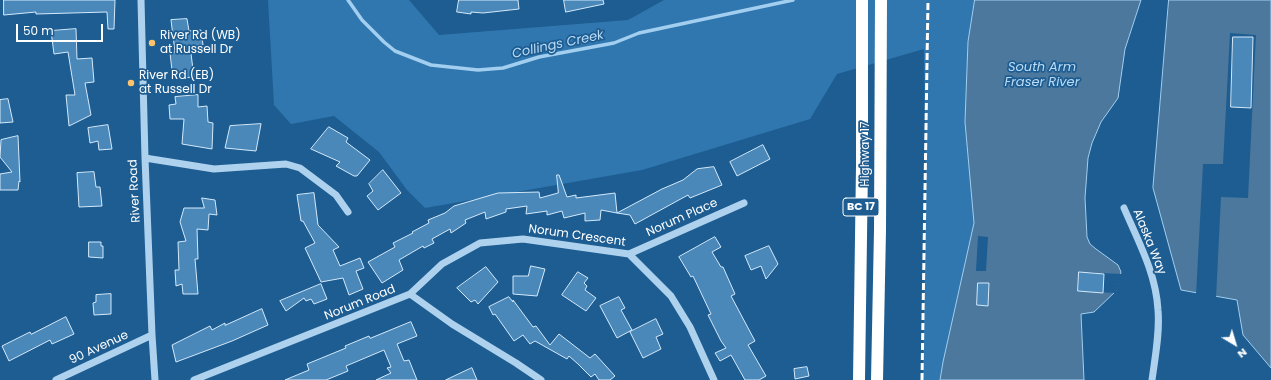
<!DOCTYPE html>
<html>
<head>
<meta charset="utf-8">
<style>
	body { margin:0 }
	#map { position:relative; width:1271px; height:380px; overflow:hidden; background:#1d5d92; font-family:Poppins,sans-serif }
	canvas { display:block }
	.north { position:absolute; left:1215px; top:324px; width:40px; height:40px; -webkit-text-stroke:3px #1d5d92; paint-order:stroke; rotate:142deg; font-size:11px; font-weight:700; line-height:16px; text-align:center; color:#fff }
	.north::after { content:''; display:block; margin:auto; width:14px; height:18px; background:#fff; clip-path:polygon(50% 0,100% 100%,50% 72%,0 100%) }
	.scale { position:absolute; left:16px; top:24px; width:87px; height:18px; box-sizing:border-box; border:2px solid #fff; border-top:0; padding-left:5px; font-size:12px; line-height:14px; white-space:nowrap; color:#fff; -webkit-text-stroke:3px #1d5d92; paint-order:stroke }
</style>
</head>
<body>
<div id="map">
<canvas width="1271" height="380"></canvas>
<div class="north">N</div>
<div class="scale">50 m</div>
</div>
<script>
const ctx = document.querySelector('canvas').getContext('2d');
ctx.lineJoin = 'round';
function fill(path, color) {
  ctx.fillStyle = color;
  ctx.fill(path, 'evenodd');
}
function stroke(path, color, width, dash) {
  ctx.strokeStyle = color;
  ctx.lineWidth = width;
  ctx.lineCap = dash ? 'butt' : 'round';
  ctx.setLineDash(dash || []);
  ctx.stroke(path);
}
function write(font, color, halo, rows, align = 'center') {
  ctx.font = font + ' Poppins,sans-serif';
  ctx.lineWidth = 3.5;
  ctx.setLineDash([]);
  ctx.textBaseline = 'middle';
  ctx.strokeStyle = halo;
  ctx.fillStyle = color;
  for (const [text, x, y, turn = 0] of rows) {
    ctx.save();
    ctx.translate(x, y);
    ctx.rotate((+turn || 0) * Math.PI / 180);
    ctx.textAlign = isNaN(turn) ? turn : align;
    if (halo) ctx.strokeText(text, 0, 0);
    ctx.fillText(text, 0, 0);
    ctx.restore();
  }
}
fill(new Path2D(`
	M268,0H409L439,35L628,20L664,0H975L968,42L965,122L974,223L943,362L940,380H923L926,190L924,49L837,74L810,119L642,170L425,208L407,190L379,152L334,116L291,124L274,105Z`), '#3177af');
const water = new Path2D(`
	M975,0H1141L1125,49L1118,98L1101,122L1092,143L1088,158L1085,198L1087,237L1090,244L1096,249L1118,265L1121,272L1116,291L1094,312L1081,314L1084,380H940L943,362L974,223L965,122L968,42Z
	M1169,0H1271V368L1243,335L1237,300L1181,290L1153,188Z`);
fill(water, '#4c789d');
stroke(water, '#a2cef0', 1);
fill(new Path2D(`
	M1230,33L1256,35L1248,198L1221,197L1216,298L1196,295L1203,164H1223Z
	M978,236L988,237L986,271H976Z
	M1079,272L1122,274L1116,293L1078,291Z`), '#1d5d92');
stroke(new Path2D(`
	M348,0L362,20L384,42L395,51L431,65L478,70L503,68L539,57L614,43L639,33L793,0`), '#a2cef0', 3.5);
const building = new Path2D(`
	M4,0H115L114,29H108L107,12L36,14V12L4,15Z
	M459,0H518L519,9L483,13L471,12V14L457,12Z
	M564,0H603L604,4L566,12Z
	M187,19L189,31L201,30L203,45L190,46L194,77L173,79L170,53L175,52L171,20Z
	M76,29L77,59L92,58L94,82L85,83L91,115L69,126L66,95H75L68,52L54,54L51,31Z
	M1233,37H1253L1251,108L1231,107Z
	M198,95V107L207,106L208,122L213,123L212,149L182,144L184,119H170L169,105L176,104L175,97Z
	M8,99L13,122L0,123V100Z
	M261,124L256,151L225,148L230,126Z
	M108,125L112,149L99,150L98,141L90,143L88,128Z
	M329,127L348,138L346,142L370,160L357,176H354L336,166L340,162L311,149Z
	M18,136L20,182L19,181L18,190H0V174L12,172L0,157L1,140Z
	M763,145L770,159L737,176L730,162Z
	M714,167L722,185L690,198L688,195L635,224L630,215L617,213L662,189L683,180L697,169Z
	M383,170L401,193L378,210L367,196L373,191L369,184Z
	M94,172L96,187H100L102,206L79,207L77,173Z
	M557,175H559L567,197L576,195V198L615,193L617,213L601,210L600,220L585,221V213L564,218L562,211L547,215V211L526,214L527,206L506,209V212L486,219L485,212L465,220L466,223L451,233L450,229L432,239L434,243L424,248L423,246L399,260L403,270L382,283L368,262L395,247L393,243L413,233L412,232L429,223L428,220L445,213L454,206L498,193L539,192L540,198L558,193Z
	M314,193L318,225L339,247L333,250L340,266L360,258L364,268L356,271L363,289L349,295L343,278L321,282L305,248L315,243L303,221H301L297,195Z
	M202,198L215,200L217,215L209,214L208,230L197,229L198,259H195L198,294H183L182,284L176,286L175,270H179L178,242L186,241L180,222L184,208H204Z
	M715,237L721,247L712,252L721,267H723L735,294L731,296L755,341L748,345L766,376L759,380H745L731,355L720,361L715,353L726,348L721,341L708,315L711,314L693,276L691,277L679,257Z
	M89,242H101V246H103V258L89,257Z
	M769,246L778,264L766,279L761,266L751,270L745,256Z
	M531,266L545,269L537,296L513,294V276H528Z
	M486,267L498,282L478,304L475,300L471,302L457,288Z
	M578,272L588,278L584,283L587,286L585,290L596,298L586,311L562,295Z
	M1079,272L1104,274L1103,293L1078,291Z
	M978,283H989L988,306L977,305Z
	M321,284L327,299L314,304L311,299L306,301L304,298L286,311L280,301Z
	M111,294V314L94,315L93,303L96,302V295Z
	M509,297L513,302V300L533,327L536,326L550,345L559,334L590,358L595,354L615,376L610,380H599L595,374L591,377L578,364L569,356L567,359L535,341L530,344L523,335L514,341L495,314L493,315L489,307Z
	M619,297L625,308L621,310L632,330L617,338L600,306Z
	M262,309L268,325L232,341L176,362L172,345L210,326L212,330L225,323V325Z
	M66,317L74,334L52,344L50,340L9,361L2,346L30,332L31,334Z
	M656,319L663,334L656,337L661,349L643,358L630,332Z
	M411,322L417,336L397,344L404,361L409,360L417,380H376L391,373L387,368L391,367L384,350L346,366L348,371L326,380H285L309,370L307,364L346,348L345,346L369,336L370,338Z
	M807,367L809,376L795,379L794,369Z
	M472,368L477,380H446Z`);
fill(building, '#4a88ba');
stroke(building, '#d4e9fa', 1);
stroke(new Path2D(`
	M141,0L145,158L152,335L155,380
	M145,158L214,169L286,164L300,168L336,195L348,212
	M1124,208C1138,241 1156,273 1158,310C1160,333 1155,357 1152,380
	M629,254L744,203
	M410,294L452,324L516,363L541,380
	M56,380L152,335
	M194,380L410,294L442,264L480,243L523,239L629,254L671,296L690,327L714,380`), '#aed2ee', 7);
stroke(new Path2D(`
	M859,380L862,166V0
	M877,380L880,230L881,0`), '#fff', 12);
stroke(new Path2D(`
	M922,380L928,0`), '#fff', 3, [7, 3]);
for (const [x, y, r, color] of [
	[152,43,4,"#fdc46d"],
	[131,83,4,"#fdc46d"]
]) {
  const dot = new Path2D();
  dot.arc(x, y, r, 0, 2 * Math.PI);
  ctx.fillStyle = color;
  ctx.fill(dot);
  stroke(dot, '#1d5d92', 1.5);
}
for (const [x, y, w] of [
	[861,207,36]
]) {
  const box = new Path2D();
  box.roundRect(x - w / 2, y - 9, w, 18, 3);
  ctx.fillStyle = '#1d5d92';
  ctx.fill(box);
  stroke(box, '#fff', 1);
}
write('bold 11px', '#fff', null, [
	["BC 17",861,207]
]);
write('12px', '#fff', '#1d5d92', [
	["River Rd (WB)",160,36],
	["at Russell Dr",160,50],
	["River Rd (EB)",139,76],
	["at Russell Dr",139,90]
], 'left');
write('12px', '#fff', '#1d5d92', [
	["Highway 17",866,154,-90],
	["River Road",135,191,-93],
	["Norum Place",682,218,-24],
	["Norum Crescent",577,236,8],
	["Alaska Way",1149,242,68],
	["Norum Road",360,303,-22],
	["90 Avenue",99,348,-25]
]);
write('italic 13px', '#badbf5', '#1d5d92', [
	["Collings Creek",558,45,-12],
	["South Arm",1042,68],
	["Fraser River",1042,83]
]);
</script>
</body>
</html>
